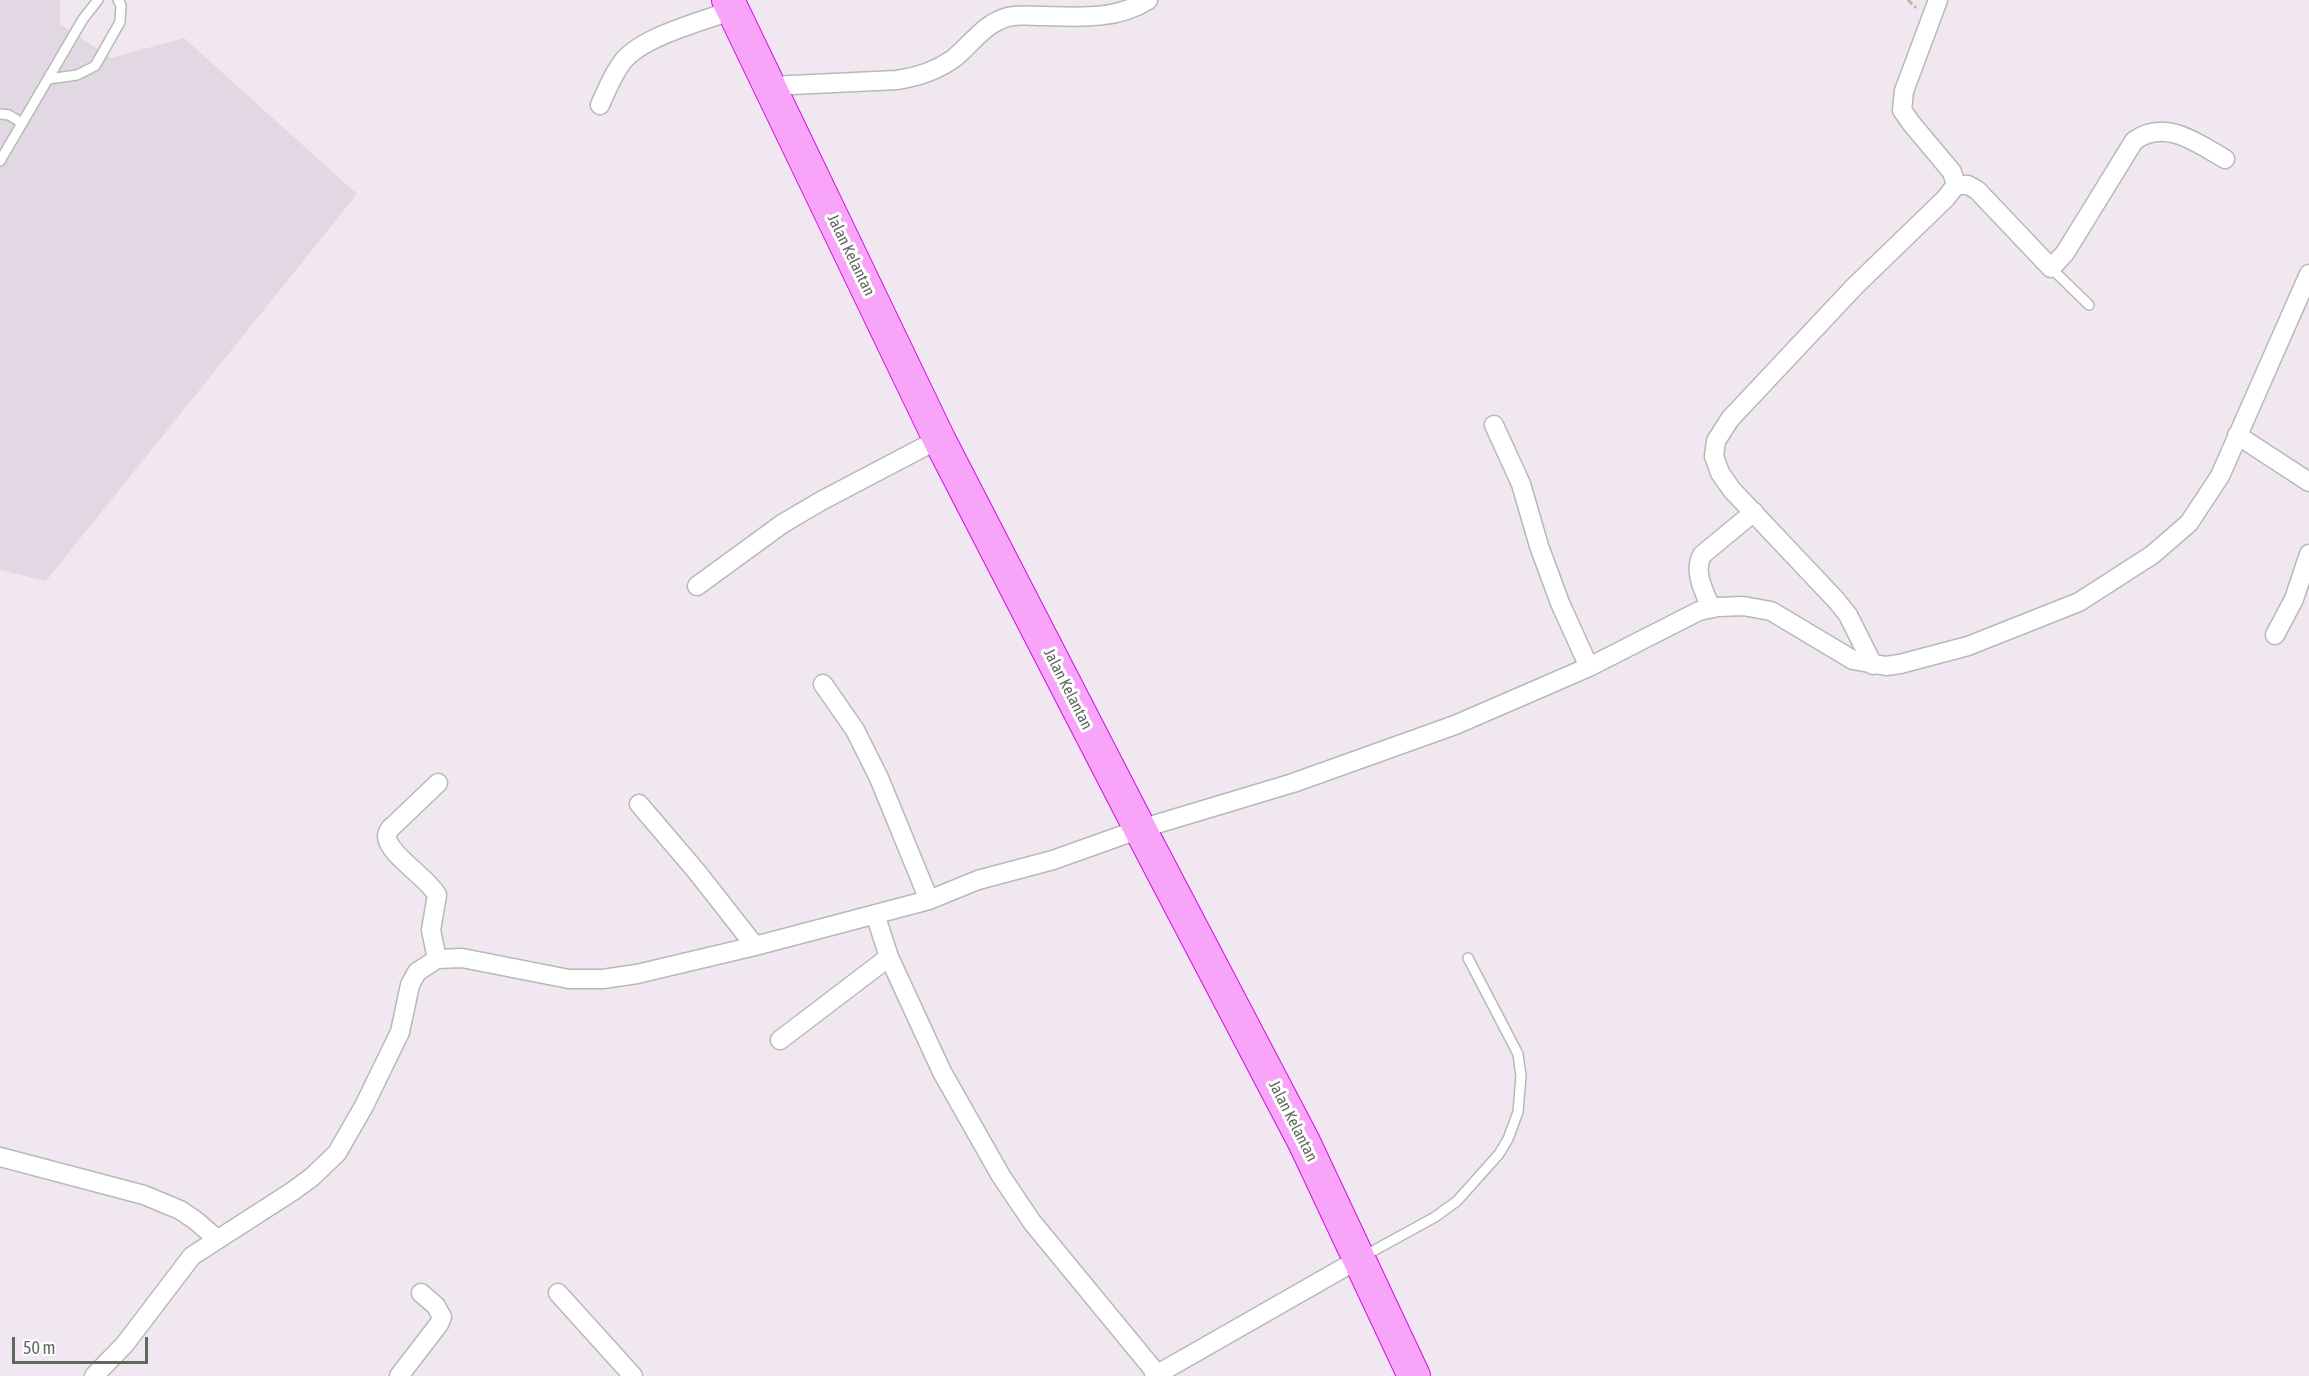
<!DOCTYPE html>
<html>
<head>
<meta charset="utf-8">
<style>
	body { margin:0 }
	#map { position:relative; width:2309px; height:1376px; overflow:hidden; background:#f0e7f0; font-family:"Asap Condensed",sans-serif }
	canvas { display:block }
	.scale { position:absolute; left:12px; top:1337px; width:136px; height:27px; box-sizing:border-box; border:3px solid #60675e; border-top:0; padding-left:8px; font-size:18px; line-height:21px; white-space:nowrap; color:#60675e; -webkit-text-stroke:4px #fff; paint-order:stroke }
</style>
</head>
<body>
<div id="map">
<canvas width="2309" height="1376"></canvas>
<div class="scale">50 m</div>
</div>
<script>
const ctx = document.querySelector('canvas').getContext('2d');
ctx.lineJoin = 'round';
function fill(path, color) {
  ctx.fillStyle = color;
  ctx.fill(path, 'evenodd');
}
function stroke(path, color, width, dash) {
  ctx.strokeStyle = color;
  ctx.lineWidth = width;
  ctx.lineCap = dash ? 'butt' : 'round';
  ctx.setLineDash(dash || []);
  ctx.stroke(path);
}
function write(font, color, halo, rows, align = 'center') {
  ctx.font = font + ' "Asap Condensed",sans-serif';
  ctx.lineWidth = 6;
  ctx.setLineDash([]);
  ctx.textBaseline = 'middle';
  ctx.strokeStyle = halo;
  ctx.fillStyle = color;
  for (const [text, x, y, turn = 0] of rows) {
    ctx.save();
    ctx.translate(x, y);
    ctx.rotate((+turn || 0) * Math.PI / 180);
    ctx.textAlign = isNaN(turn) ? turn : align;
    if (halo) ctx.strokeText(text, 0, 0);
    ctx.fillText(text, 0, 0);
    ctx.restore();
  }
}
fill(new Path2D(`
	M0,0H60V24L111,58L184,38L357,194L46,581L0,570Z`), '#e2d8e3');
const service = new Path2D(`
	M49,79L77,75L95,66L120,22L121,5L118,0
	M0,114L9,115L22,123
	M0,161L83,19L98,0
	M2051,268L2089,305
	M1364,1256L1435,1217L1457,1201L1499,1154L1508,1139L1518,1112L1521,1076L1518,1054L1468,958`);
const minor = new Path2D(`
	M771,86L897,80C917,77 936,71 953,59C971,45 984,23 1008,17C1020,14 1032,16 1044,16C1080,17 1116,20 1148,0
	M600,105C607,90 613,73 624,60C644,36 703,21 733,10
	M1956,185H1968L1977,190L2051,268L2065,253L2134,141C2165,118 2197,143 2225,159
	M1494,425L1521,484L1539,546L1560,603L1589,667
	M2237,435L2309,482
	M697,586L782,524L821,501L939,439
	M1711,608C1704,591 1693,572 1702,555L1754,512
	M2275,635L2294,599L2309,554
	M1873,665L1848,615L1836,600L1732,490L1720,473L1714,456L1716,441L1730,419L1855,286L1946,198L1956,185L1952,172L1911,123L1902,110L1904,91L1938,0
	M823,684L855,730L879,778L929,900
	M639,804L697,872L755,946
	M875,914L889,957L942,1072L1001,1176L1032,1222L1157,1374
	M437,959L431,930L437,895C428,878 388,854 387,837C387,831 390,828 394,825L438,783
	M780,1040L889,957
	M0,1157L144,1195L180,1210L195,1220L217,1239
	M558,1293L633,1376
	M94,1376L125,1344L192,1256L293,1191L312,1177L337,1153L364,1106L400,1032L410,985L417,972L437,959L462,958L569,979H603L637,974L755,946L929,900L978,880L1053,860L1140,829L1293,783L1455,725L1589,667L1699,611L1718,607L1743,606L1771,611L1853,660L1886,666L1900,664L1968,646L2079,602L2152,555L2189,523L2220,476L2309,274
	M399,1376L439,1324L442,1317L436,1306L421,1293
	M1154,1376L1359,1259`);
const trunk = new Path2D(`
	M728,0L939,439L1140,829L1304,1142L1414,1376`);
stroke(service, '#b5bbb4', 12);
stroke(minor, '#b5bbb4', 21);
stroke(trunk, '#d50bec', 34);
stroke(new Path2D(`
	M1908,0L1916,8`), '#c6b39e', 3, [6, 3]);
stroke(service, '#fff', 9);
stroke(minor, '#fff', 18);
stroke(trunk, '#f8a4f8', 32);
write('16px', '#60675e', '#fff', [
	["Jalan Kelantan",851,255,64],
	["Jalan Kelantan",1068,689,63],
	["Jalan Kelantan",1293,1121,63]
]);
</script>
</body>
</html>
